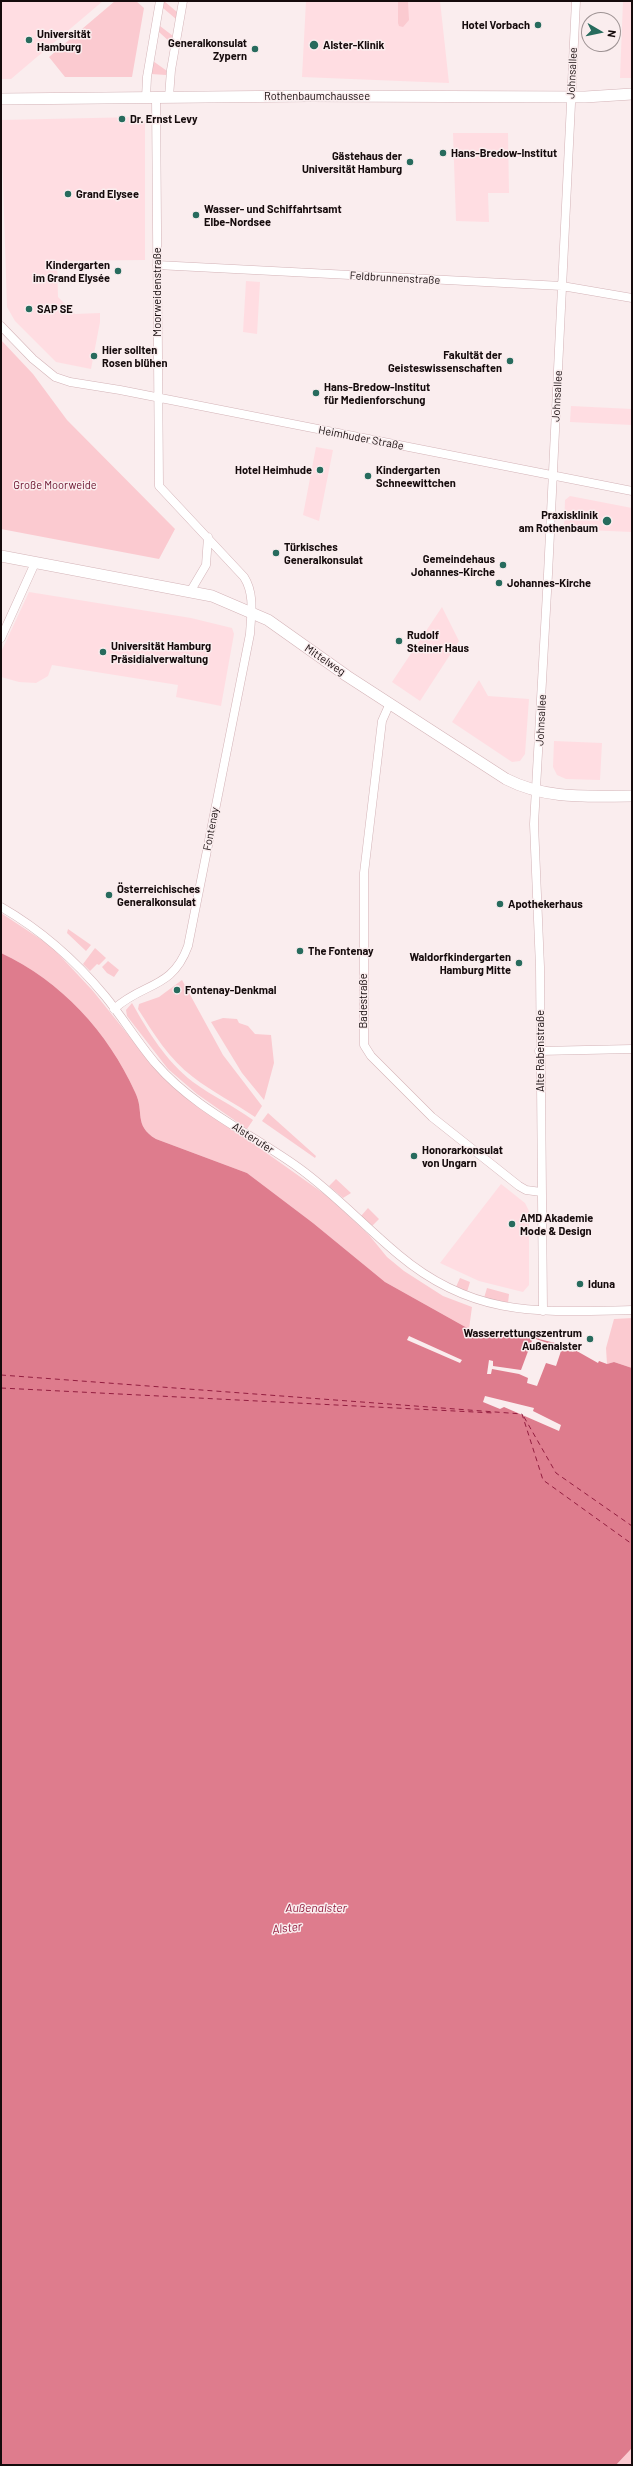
<!DOCTYPE html>
<html>
<head>
<meta charset="utf-8">
<style>
	body { margin:0 }
	#map { position:relative; width:633px; height:2466px; overflow:hidden; background:#faedee; font-family:Barlow,sans-serif }
	canvas { display:block }
	.frame { position:absolute; inset:0; border:2px solid #150b0c; pointer-events:none }
	.north { position:absolute; left:581px; top:12px; width:40px; height:40px; box-sizing:border-box; background:#faedee; border:1px solid #9e9394; border-radius:50%; rotate:99deg; font-size:11px; font-weight:700; line-height:16px; text-align:center; color:#150b0c }
	.north::after { content:''; display:block; margin:auto; width:14px; height:18px; background:#276b5d; clip-path:polygon(50% 0,100% 100%,50% 72%,0 100%) }
</style>
</head>
<body>
<div id="map">
<canvas width="633" height="2466"></canvas>
<div class="frame"></div>
<div class="north">N</div>
</div>
<script>
const ctx = document.querySelector('canvas').getContext('2d');
ctx.lineJoin = 'round';
function fill(path, color) {
  ctx.fillStyle = color;
  ctx.fill(path, 'evenodd');
}
function stroke(path, color, width, dash) {
  ctx.strokeStyle = color;
  ctx.lineWidth = width;
  ctx.lineCap = dash ? 'butt' : 'round';
  ctx.setLineDash(dash || []);
  ctx.stroke(path);
}
function write(font, color, halo, rows, align = 'center') {
  ctx.font = font + ' Barlow,sans-serif';
  ctx.lineWidth = 3;
  ctx.setLineDash([]);
  ctx.textBaseline = 'middle';
  ctx.strokeStyle = halo;
  ctx.fillStyle = color;
  for (const [text, x, y, turn = 0] of rows) {
    ctx.save();
    ctx.translate(x, y);
    ctx.rotate((+turn || 0) * Math.PI / 180);
    ctx.textAlign = isNaN(turn) ? turn : align;
    if (halo) ctx.strokeText(text, 0, 0);
    ctx.fillText(text, 0, 0);
    ctx.restore();
  }
}
fill(new Path2D(`
	M1,1H103L11,79H1Z
	M306,1H440L449,83L302,77Z
	M623,1H632V78H620Z
	M139,117L145,122V260L57,261L58,297L75,314L100,313V322L91,369L56,362L15,321L7,307L1,120Z
	M453,133H508L509,193H488L489,222L456,221Z
	M246,281L260,282L257,334L243,332Z
	M571,406L632,409V425L570,422Z
	M316,447L333,450L319,521L303,515Z
	M570,496L632,508V532L564,529L565,500Z
	M29,592L191,618L232,628L234,634L221,706L176,697L178,685L52,665L48,676L36,683L19,682L1,677V652Z
	M442,607L459,641L420,701L392,682Z
	M479,680L488,696L529,699L525,754L520,761L512,762L452,722Z
	M554,741L602,743L600,780L566,779L557,775L553,767Z
	M501,1184L525,1203L529,1211V1285L523,1292L479,1281L440,1263Z`), '#ffdde2');
fill(new Path2D(`
	M115,1H136L144,8L132,77H65L49,57Z
	M164,1L177,12L176,19L163,8Z
	M398,1L408,2L409,20L403,27L399,26L398,23Z
	M160,26L173,36L171,43L159,32Z
	M153,61L167,71L166,75L151,74Z
	M1,340L33,374L67,420L175,529L159,559L1,529Z
	M1,913L51,946L93,991L142,1052L244,1137L330,1198L369,1235L387,1257L404,1271L443,1296L472,1307L469,1329L385,1282L313,1223L247,1173L156,1139C133,1125 145,1112 135,1092C108,1032 61,981 1,953Z
	M68,929L91,945L86,951L67,933Z
	M95,948L106,958L99,965L97,964L90,971L83,964Z
	M108,961L119,970L114,977L107,973L102,967Z
	M182,980L223,1055L262,1106L255,1117C235,1103 212,1092 193,1077C169,1059 154,1034 138,1009L139,1004L159,997Z
	M132,1003C149,1033 166,1061 193,1082C212,1096 234,1106 253,1120L247,1129L197,1094L168,1069L127,1016L126,1010Z
	M223,1018L237,1019L239,1023L248,1026L255,1034L271,1035L274,1063L264,1100L242,1073L211,1022Z
	M268,1113L316,1156L315,1158L262,1121Z
	M336,1179L351,1193L343,1198L329,1186Z
	M368,1208L379,1219L372,1226L361,1216Z
	M460,1278L470,1282L467,1292L456,1287Z
	M487,1288L509,1294L508,1303L484,1298Z
	M632,1318V1368L614,1362L607,1364L606,1348L614,1319Z
	M632,2448V2465H616Z`), '#fbcad0');
fill(new Path2D(`
	M1,953C61,981 108,1032 135,1092C145,1112 133,1125 156,1139L247,1173L313,1223L385,1282L469,1329L501,1337L527,1330L540,1335L539,1339L563,1345L573,1352L575,1350L598,1363L599,1361L607,1364L614,1362L632,1368V2448L616,2465H1Z`), '#de7c8d');
fill(new Path2D(`
	M409,1336L462,1360L460,1363L407,1340Z
	M533,1338L562,1348L556,1366L546,1363L537,1386L527,1383L528,1378L519,1374L492,1369L491,1374H487L489,1360L493,1361V1366L521,1370Z
	M485,1396L534,1408L533,1411L561,1425L559,1431L504,1407L500,1409L483,1402Z`), '#faedee');
stroke(new Path2D(`
	M1,1375L522,1414L543,1480L632,1544
	M1,1388L494,1413
	M524,1417L556,1473L632,1526`), '#931e40', 1, [5, 4]);
const street = new Path2D(`
	M169,97L171,70L183,1
	M146,98L147,77L160,1
	M157,265L562,286L632,298
	M1,326L33,359L55,377L70,382L120,390L632,491
	M190,592L206,565L208,537
	M1,638L35,563
	M390,703L382,721L364,873V1045L371,1056L432,1117L519,1186L526,1190L541,1192
	M1,907C41,930 75,960 105,996C123,1018 138,1043 156,1064C195,1109 252,1134 299,1168C335,1194 365,1227 399,1255C474,1318 540,1312 632,1310
	M114,1009C143,982 172,990 188,946L250,634C251,615 255,594 244,577L159,486L156,97
	M539,1051L632,1049
	M543,1311L540,967L534,824L548,574L576,1`);
const secondary = new Path2D(`
	M1,99L309,96L585,97L632,94
	M1,556L212,596L268,620L347,676L506,779C547,800 588,796 632,796`);
stroke(street, '#d3b3b7', 9);
stroke(secondary, '#d3b3b7', 12);
stroke(street, '#fff', 8);
stroke(secondary, '#fff', 11);
for (const [x, y, r, color] of [
	[538,25,4,"#276b5d"],
	[29,40,4,"#276b5d"],
	[314,45,5,"#276b5d"],
	[255,49,4,"#276b5d"],
	[122,119,4,"#276b5d"],
	[443,153,4,"#276b5d"],
	[410,162,4,"#276b5d"],
	[68,194,4,"#276b5d"],
	[196,215,4,"#276b5d"],
	[118,271,4,"#276b5d"],
	[29,309,4,"#276b5d"],
	[94,356,4,"#276b5d"],
	[510,361,4,"#276b5d"],
	[316,393,4,"#276b5d"],
	[320,470,4,"#276b5d"],
	[368,476,4,"#276b5d"],
	[607,521,5,"#276b5d"],
	[276,553,4,"#276b5d"],
	[503,565,4,"#276b5d"],
	[499,583,4,"#276b5d"],
	[399,641,4,"#276b5d"],
	[103,652,4,"#276b5d"],
	[109,895,4,"#276b5d"],
	[500,904,4,"#276b5d"],
	[300,951,4,"#276b5d"],
	[519,963,4,"#276b5d"],
	[177,990,4,"#276b5d"],
	[414,1156,4,"#276b5d"],
	[512,1224,4,"#276b5d"],
	[580,1284,4,"#276b5d"],
	[590,1339,4,"#276b5d"]
]) {
  const dot = new Path2D();
  dot.arc(x, y, r, 0, 2 * Math.PI);
  ctx.fillStyle = color;
  ctx.fill(dot);
  stroke(dot, '#faedee', 1.5);
}
write('bold 11px', '#150b0c', '#faedee', [
	["Hotel Vorbach",530,25,"right"],
	["Universität",37,34],
	["Hamburg",37,47],
	["Generalkonsulat",247,43,"right"],
	["Zypern",247,56,"right"],
	["Alster-Klinik",323,45],
	["Dr. Ernst Levy",130,119],
	["Hans-Bredow-Institut",451,153],
	["Gästehaus der",402,156,"right"],
	["Universität Hamburg",402,169,"right"],
	["Grand Elysee",76,194],
	["Wasser- und Schiffahrtsamt",204,209],
	["Elbe-Nordsee",204,222],
	["Kindergarten",110,265,"right"],
	["im Grand Elysée",110,278,"right"],
	["SAP SE",37,309],
	["Hier sollten",102,350],
	["Rosen blühen",102,363],
	["Fakultät der",502,355,"right"],
	["Geisteswissenschaften",502,368,"right"],
	["Hans-Bredow-Institut",324,387],
	["für Medienforschung",324,400],
	["Hotel Heimhude",312,470,"right"],
	["Kindergarten",376,470],
	["Schneewittchen",376,483],
	["Praxisklinik",598,515,"right"],
	["am Rothenbaum",598,528,"right"],
	["Türkisches",284,547],
	["Generalkonsulat",284,560],
	["Gemeindehaus",495,559,"right"],
	["Johannes-Kirche",495,572,"right"],
	["Johannes-Kirche",507,583],
	["Rudolf",407,635],
	["Steiner Haus",407,648],
	["Universität Hamburg",111,646],
	["Präsidialverwaltung",111,659],
	["Österreichisches",117,889],
	["Generalkonsulat",117,902],
	["Apothekerhaus",508,904],
	["The Fontenay",308,951],
	["Waldorfkindergarten",511,957,"right"],
	["Hamburg Mitte",511,970,"right"],
	["Fontenay-Denkmal",185,990],
	["Honorarkonsulat",422,1150],
	["von Ungarn",422,1163],
	["AMD Akademie",520,1218],
	["Mode & Design",520,1231],
	["Iduna",588,1284],
	["Wasserrettungszentrum",582,1333,"right"],
	["Außenalster",582,1346,"right"]
], 'left');
write('11px', '#150b0c', '#faedee', [
	["Johnsallee",572,73,-87],
	["Rothenbaumchaussee",317,96],
	["Feldbrunnenstraße",395,278,3],
	["Moorweidenstraße",157,292,-90],
	["Johnsallee",557,396,-87],
	["Heimhuder Straße",361,438,11],
	["Mittelweg",325,660,34],
	["Johnsallee",541,720,-87],
	["Fontenay",211,829,-79],
	["Badestraße",363,1001,-90],
	["Alte Rabenstraße",540,1051,-90],
	["Alsterufer",253,1138,33]
]);
write('11px', '#680e2a', '#faedee', [
	["Große Moorweide",55,485]
]);
write('italic 12px', '#931e40', '#faedee', [
	["Außenalster",316,1908],
	["Alster",287,1928,-7]
]);
</script>
</body>
</html>
